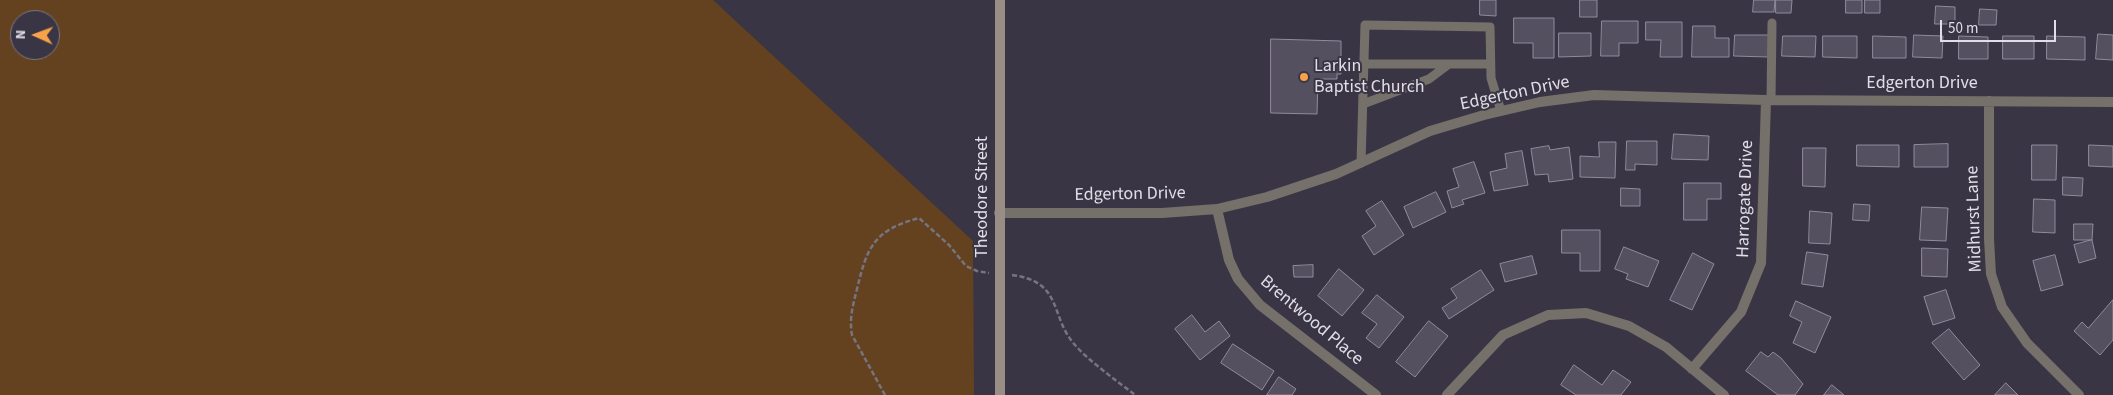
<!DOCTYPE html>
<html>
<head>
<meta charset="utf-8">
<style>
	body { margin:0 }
	#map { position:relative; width:2113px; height:395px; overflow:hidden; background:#393544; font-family:"Source Sans 3",sans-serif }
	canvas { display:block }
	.north { position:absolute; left:10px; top:10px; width:50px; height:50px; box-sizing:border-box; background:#393544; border:1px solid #7c7986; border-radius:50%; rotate:272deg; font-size:14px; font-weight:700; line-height:20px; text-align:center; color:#e1dee8 }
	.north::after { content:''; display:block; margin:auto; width:18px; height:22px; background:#f7a149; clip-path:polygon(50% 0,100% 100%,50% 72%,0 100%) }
	.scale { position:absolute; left:1940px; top:20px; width:116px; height:22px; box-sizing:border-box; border:2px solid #e1dee8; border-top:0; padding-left:6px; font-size:15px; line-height:18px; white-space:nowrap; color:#e1dee8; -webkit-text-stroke:4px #393544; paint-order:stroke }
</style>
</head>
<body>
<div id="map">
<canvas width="2113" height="395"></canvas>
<div class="north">N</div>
<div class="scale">50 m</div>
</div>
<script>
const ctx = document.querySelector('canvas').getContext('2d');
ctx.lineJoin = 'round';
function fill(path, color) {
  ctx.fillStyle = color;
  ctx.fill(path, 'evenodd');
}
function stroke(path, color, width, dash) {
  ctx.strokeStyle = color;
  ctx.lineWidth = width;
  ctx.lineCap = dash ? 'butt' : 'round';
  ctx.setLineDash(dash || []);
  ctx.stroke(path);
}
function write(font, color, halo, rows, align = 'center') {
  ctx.font = font + ' "Source Sans 3",sans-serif';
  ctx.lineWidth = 4;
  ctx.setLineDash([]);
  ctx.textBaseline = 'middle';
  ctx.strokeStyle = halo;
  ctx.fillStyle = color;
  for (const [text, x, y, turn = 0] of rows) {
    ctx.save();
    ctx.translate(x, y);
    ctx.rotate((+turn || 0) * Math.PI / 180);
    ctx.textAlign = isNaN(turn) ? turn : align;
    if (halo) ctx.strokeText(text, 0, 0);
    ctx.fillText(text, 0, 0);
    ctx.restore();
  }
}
fill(new Path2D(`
	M0,0H713L973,241L974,395H0ZM20,20H50V50H20Z`), '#65421f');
const building = new Path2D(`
	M1480,0H1496V16L1480,15Z
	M1580,0H1597V17H1580Z
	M1754,0H1775L1774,12H1753Z
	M1776,0H1792L1791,13H1776Z
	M1846,0H1862V13H1846Z
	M1865,0H1880V13H1865Z
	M1936,6L1955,7V24H1935Z
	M1980,9L1997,10L1996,25H1979Z
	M1514,18H1554V58H1533V43H1514Z
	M1602,21H1638V43H1619V56H1601Z
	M1646,22H1682V57H1660L1661,40H1646Z
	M1693,26H1715V38H1729V57H1692Z
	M1559,33H1591V56L1559,57Z
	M2098,34L2113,35V60L2096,59Z
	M1735,35H1769L1768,57L1734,56Z
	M1914,35L1943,36L1942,58L1913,57Z
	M1783,36H1816L1815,57L1782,56Z
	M1823,36H1857V58L1823,57Z
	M1873,36L1906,37V58H1873Z
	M1959,36L1988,37V59H1959Z
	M2003,36H2034V59H2003Z
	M2047,36L2085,37V60L2047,59Z
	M1271,39L1341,41V74H1337V79H1318L1317,114L1271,113Z
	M1674,134L1709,136L1708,160L1672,159Z
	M1627,141H1657V165L1635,164V170H1626Z
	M1599,142H1616L1615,178L1580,177V156L1599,157Z
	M1948,144V167H1914V145Z
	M1857,145H1899V167L1857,166Z
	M2032,145H2057L2056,180H2032Z
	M2089,145L2113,146V167L2089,166Z
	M1549,146L1550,150L1569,147L1573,179L1549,182L1548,174L1535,175L1531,149Z
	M1803,148H1826L1825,187L1803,186Z
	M1522,151L1528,185L1494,191L1490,172L1507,168L1505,154Z
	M1474,162L1485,193L1462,200L1464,204L1452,208L1447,191L1459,187L1453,169Z
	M2063,177L2083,178L2082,196L2063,195Z
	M1684,183H1721V199H1707V220H1684Z
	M1621,188L1640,189V206H1621Z
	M1436,192L1446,212L1413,228L1404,207Z
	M2034,199L2055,200V233L2033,232Z
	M1382,201L1404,235L1374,255L1362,236L1376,226L1366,211Z
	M1854,204L1870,205L1869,221L1853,220Z
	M1922,207L1948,208L1946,241L1920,240Z
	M1810,211L1832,213L1830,244L1809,243Z
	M2074,224H2093L2092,240H2074Z
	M1562,230H1600V271H1580V253H1562Z
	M2092,240L2096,258L2079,263L2074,245Z
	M1624,247L1659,261L1648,287L1626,279L1628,274L1615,269Z
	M1922,248L1948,249L1947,277L1922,276Z
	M1807,252L1828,255L1823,287L1802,284Z
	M1693,253L1714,264L1692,310L1670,300Z
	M2055,255L2063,285L2041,291L2033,261Z
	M1532,256L1537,274L1505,282L1500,264Z
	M1313,265V277H1294L1293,266Z
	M1339,269L1364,290L1342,316L1318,296Z
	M1481,270L1494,290L1449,319L1442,308L1457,298L1451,289Z
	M1946,290L1955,318L1933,325L1924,297Z
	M1377,295L1404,317L1379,348L1366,338L1377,324L1362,313Z
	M2113,300V340L2100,355L2074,331L2082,322L2088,328Z
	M1796,301L1831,317L1815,353L1793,343L1802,322L1790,316Z
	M1192,315L1205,332L1219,321L1230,336L1200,360L1175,329Z
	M1429,321L1448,336L1415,377L1396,362Z
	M1949,329L1980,365L1964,380L1932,343Z
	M1233,344L1274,371L1262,390L1221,363Z
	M1761,352L1768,357L1773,352L1781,358L1803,384L1795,395H1778L1746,371Z
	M1574,365L1602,385L1613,370L1631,382L1621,395H1576L1561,385Z
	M1279,377L1296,389L1292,395H1267Z
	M2006,383L2018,395H1995Z
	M1832,385L1844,395H1824Z`);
fill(building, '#555060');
stroke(building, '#908b9d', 1);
stroke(new Path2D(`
	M1012,275C1064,282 1049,316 1075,345C1091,363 1116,380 1135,395
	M885,395L852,335C849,318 853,305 857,289C867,247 874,230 919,218L949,245L966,266L977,271L989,273`), '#777481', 2.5, [5, 2.5]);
stroke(new Path2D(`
	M1364,64H1490
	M1771,100L1772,23
	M1363,104L1429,79L1449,64
	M1361,163L1365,25L1490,27L1491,78L1501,111`), '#76706a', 9);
stroke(new Path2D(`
	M1989,101V239L1991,274L2002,307L2027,343L2079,395
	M1217,209L1229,260L1238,279L1260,305L1376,395
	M999,213H1162L1217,209L1267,197L1336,174L1430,131L1484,115L1540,102L1594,95L1766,100L2113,102
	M1692,369L1741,312L1761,263L1766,100
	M1447,395L1503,335L1548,315L1586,313L1629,326L1666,347L1724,395`), '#76706a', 10);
stroke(new Path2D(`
	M1000,0V395`), '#998e85', 10);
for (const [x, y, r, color] of [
	[1304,77,5,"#f7a149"]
]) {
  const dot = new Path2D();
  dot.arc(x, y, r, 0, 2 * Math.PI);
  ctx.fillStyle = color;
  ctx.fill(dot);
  stroke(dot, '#393544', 2);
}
write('18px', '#e1dee8', '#393544', [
	["Larkin",1314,67],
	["Baptist Church",1314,88]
], 'left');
write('18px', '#e1dee8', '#393544', [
	["Edgerton Drive",1922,84],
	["Edgerton Drive",1515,94,-12],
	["Edgerton Drive",1130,195,-1],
	["Theodore Street",983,197,-90],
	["Harrogate Drive",1746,199,-88],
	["Midhurst Lane",1975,219,-92],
	["Brentwood Place",1311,321,40]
]);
</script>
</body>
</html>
